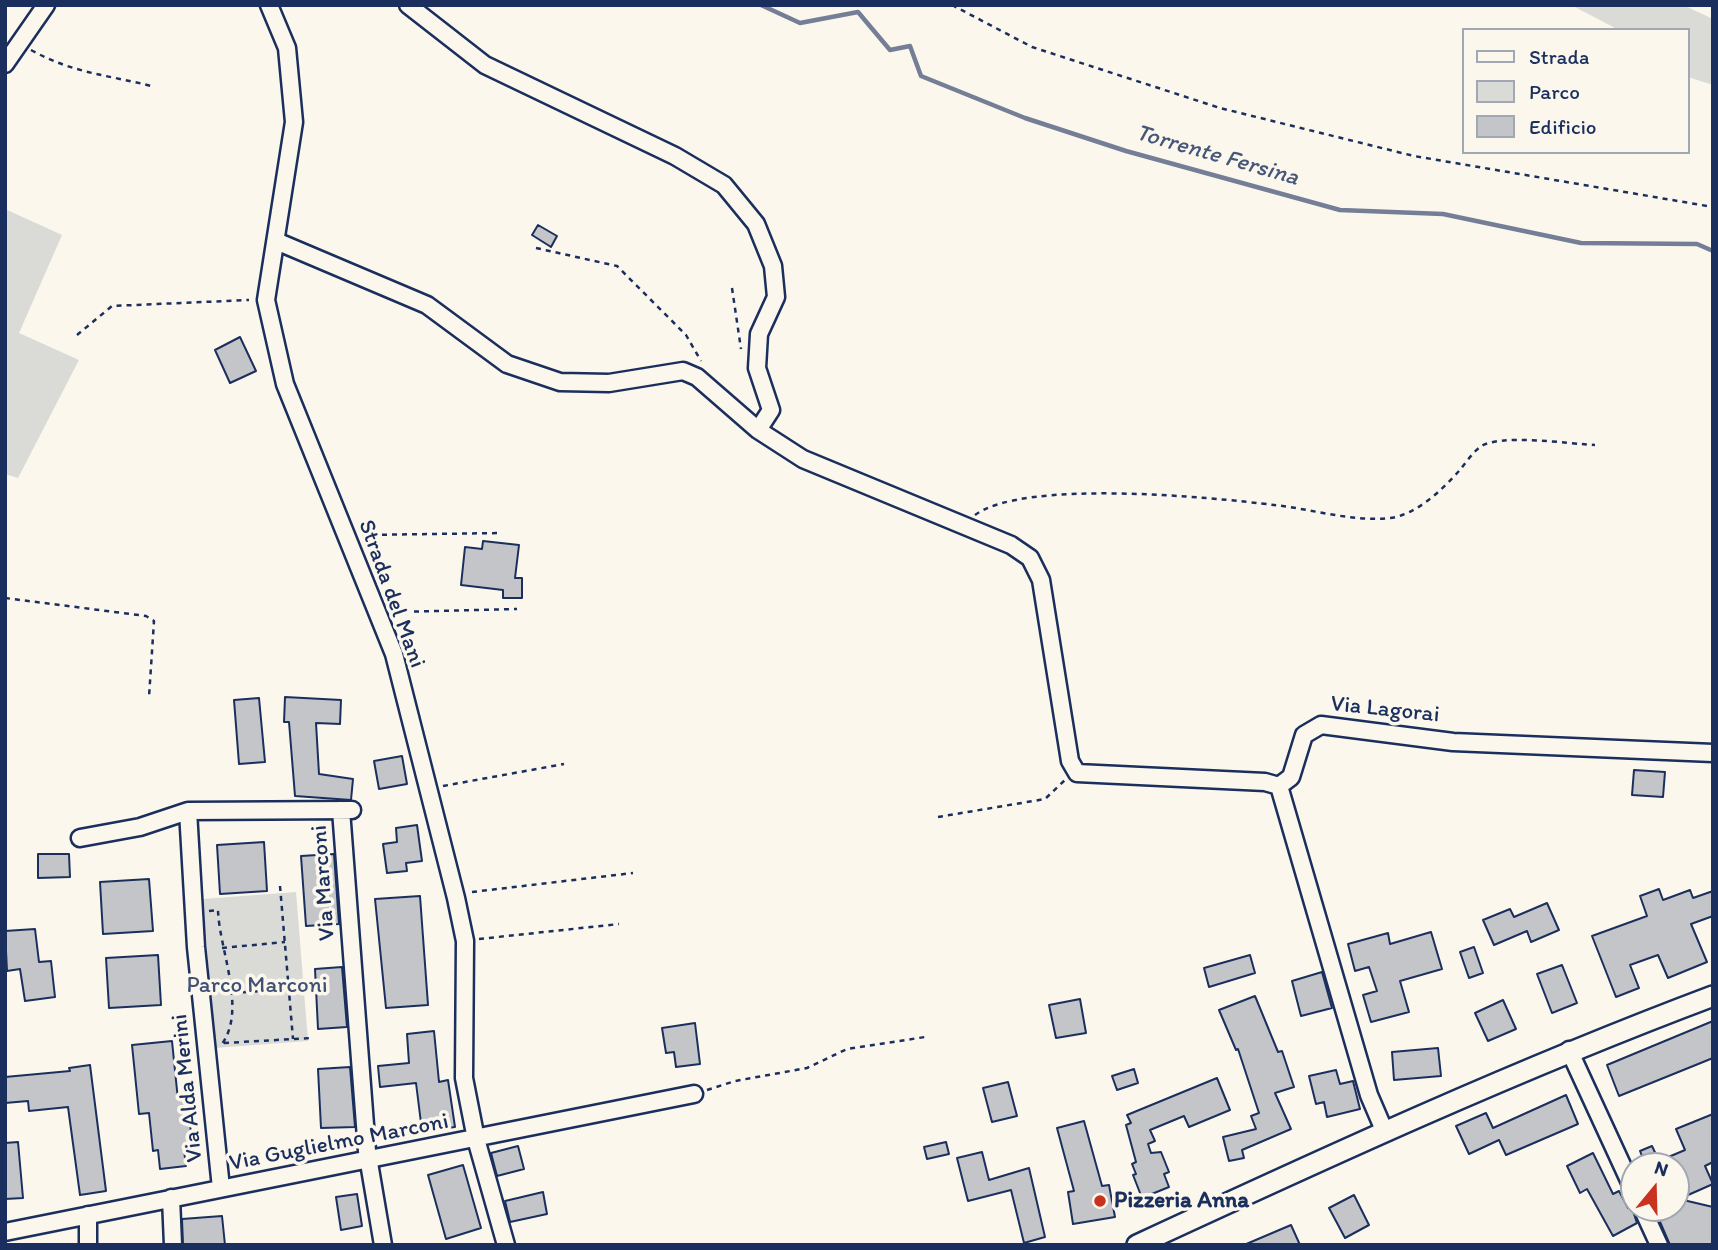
<!DOCTYPE html>
<html>
<head>
<meta charset="utf-8">
<style>
	body { margin:0 }
	#map { position:relative; width:1718px; height:1250px; overflow:hidden; background:#fbf7ec; font-family:Itim,sans-serif }
	canvas { display:block }
	.frame { position:absolute; inset:0; border:7px solid #1b2f5e; pointer-events:none }
	.legend { position:absolute; left:1462px; top:28px; width:228px; height:126px; box-sizing:border-box; background:#fbf7ec; border:2px solid #a1a7b3; margin:0; padding:9px 12px; list-style:none; font-size:21px; color:#1b2f5e }
	.legend li { display:flex; align-items:center; gap:14px; height:35px }
	.legend b { width:35px; border:2px solid #a1a7b3 }
	.north { position:absolute; left:1620px; top:1152px; width:70px; height:70px; box-sizing:border-box; background:#fbf7ec; border:2px solid #a1a7b3; border-radius:50%; rotate:19deg; font-size:19px; font-weight:700; line-height:28px; text-align:center; color:#1b2f5e }
	.north::after { content:''; display:block; margin:auto; width:24px; height:32px; background:#c8321e; clip-path:polygon(50% 0,100% 100%,50% 72%,0 100%) }
</style>
</head>
<body>
<div id="map">
<canvas width="1718" height="1250"></canvas>
<div class="frame"></div>
<ul class="legend">
<li><b style="height:9px;background:#fbf7ec"></b>Strada</li>
<li><b style="height:19px;background:#dadad7"></b>Parco</li>
<li><b style="height:19px;background:#c3c5c9"></b>Edificio</li>
</ul>
<div class="north">N</div>
</div>
<script>
const ctx = document.querySelector('canvas').getContext('2d');
ctx.lineJoin = 'round';
function fill(path, color) {
  ctx.fillStyle = color;
  ctx.fill(path, 'evenodd');
}
function stroke(path, color, width, dash) {
  ctx.strokeStyle = color;
  ctx.lineWidth = width;
  ctx.lineCap = dash ? 'butt' : 'round';
  ctx.setLineDash(dash || []);
  ctx.stroke(path);
}
function write(font, color, halo, rows, align = 'center') {
  ctx.font = font + ' Itim,sans-serif';
  ctx.lineWidth = 7;
  ctx.setLineDash([]);
  ctx.textBaseline = 'middle';
  ctx.strokeStyle = halo;
  ctx.fillStyle = color;
  for (const [text, x, y, turn = 0] of rows) {
    ctx.save();
    ctx.translate(x, y);
    ctx.rotate((+turn || 0) * Math.PI / 180);
    ctx.textAlign = isNaN(turn) ? turn : align;
    if (halo) ctx.strokeText(text, 0, 0);
    ctx.fillText(text, 0, 0);
    ctx.restore();
  }
}
fill(new Path2D(`
	M1571,5H1683L1713,19V85L1688,77V30H1619Z
	M5,209L62,235L19,333L79,360L18,478L5,474Z
	M296,892L308,1041L215,1048L203,899Z`), '#dadad7');
stroke(new Path2D(`
	M761,5L800,23L858,12L890,50L910,46L921,76L1025,118L1126,151L1340,210L1443,214L1581,243L1697,244L1713,251`), '#747e96', 4.5);
const building = new Path2D(`
	M538,225L557,236L551,247L532,235Z
	M240,337L256,371L230,383L215,350Z
	M483,541L519,545L515,578H522V598H503V590L461,585L465,547L482,549Z
	M285,697L341,700L340,724L316,723L319,774L353,779L351,800L295,796L289,722H284Z
	M259,698L265,762L239,764L234,700Z
	M402,756L407,784L379,789L374,761Z
	M1634,770L1665,772L1663,797L1632,795Z
	M417,825L422,861L406,863L407,871L387,873L383,844L397,842L396,828Z
	M264,842L267,891L220,894L217,845Z
	M38,854H69L70,877L38,878Z
	M334,854L339,924L306,926L301,856Z
	M149,879L153,931L103,934L100,882Z
	M1659,889L1663,900L1690,890L1693,898L1713,891V916L1691,924L1707,962L1668,978L1658,955L1630,965L1639,988L1616,997L1592,936L1647,916L1640,896Z
	M420,896L428,1005L386,1008L375,899Z
	M1547,903L1559,930L1531,942L1527,931L1494,945L1483,920L1510,909L1514,917Z
	M35,929L39,962L51,961L55,997L25,1001L20,969L7,971L5,931Z
	M1431,932L1442,969L1400,981L1409,1012L1371,1022L1363,995L1377,991L1369,967L1355,971L1348,944L1388,933L1390,944Z
	M1474,947L1483,973L1469,978L1460,952Z
	M158,955L161,1005L109,1008L106,958Z
	M1250,955L1255,973L1209,987L1204,968Z
	M1562,965L1577,1003L1552,1013L1537,974Z
	M342,967L347,1027L318,1029L315,969Z
	M1322,972L1332,1008L1301,1016L1292,981Z
	M1255,996L1278,1052L1282,1051L1294,1087L1275,1093L1291,1129L1242,1150L1244,1158L1229,1161L1223,1137L1256,1129L1251,1116L1259,1113L1238,1049L1236,1050L1219,1010Z
	M1080,999L1086,1033L1056,1038L1049,1005Z
	M1503,1000L1516,1029L1488,1041L1475,1013Z
	M1713,1021V1058L1619,1096L1607,1065Z
	M695,1023L700,1064L676,1067L674,1052L666,1053L662,1028Z
	M434,1031L439,1082L448,1080L455,1127L422,1131L416,1083L380,1087L378,1066L409,1063L407,1034Z
	M172,1041L178,1100H187L193,1149L184,1150L186,1166L160,1169L158,1150L153,1151L149,1113L139,1114L132,1045Z
	M1438,1048L1441,1076L1394,1080L1392,1052Z
	M90,1065L106,1191L80,1195L68,1107L29,1111L28,1101L5,1103V1077L70,1071L69,1068Z
	M350,1067L355,1127L321,1128L318,1069Z
	M1134,1069L1138,1083L1117,1090L1112,1076Z
	M1336,1070L1340,1084L1353,1081L1360,1109L1327,1117L1324,1102L1316,1104L1309,1076Z
	M1217,1078L1230,1110L1189,1127L1184,1116L1150,1130L1155,1141L1148,1144L1151,1153L1161,1152L1169,1172L1164,1174L1169,1187L1142,1198L1133,1175L1136,1174L1132,1164L1136,1162L1126,1125L1131,1123L1127,1115Z
	M1008,1082L1017,1116L992,1122L983,1088Z
	M1566,1095L1578,1124L1506,1155L1499,1140L1469,1154L1456,1126L1486,1113L1493,1128Z
	M1713,1114V1162L1705,1166L1713,1184L1679,1199L1713,1207V1245H1670L1654,1208H1680L1676,1200V1166H1646L1640,1151L1652,1146L1659,1161L1685,1150L1676,1129Z
	M1084,1121L1102,1186L1109,1185L1115,1217L1073,1224L1068,1192L1074,1191L1057,1128Z
	M18,1142L23,1198L5,1199V1143Z
	M946,1142L949,1154L927,1159L924,1147Z
	M518,1146L524,1169L497,1176L491,1153Z
	M982,1152L989,1180L1029,1168L1045,1237L1024,1243L1011,1190L968,1201L957,1158Z
	M1593,1153L1613,1194L1619,1191L1628,1208H1632L1637,1223L1613,1236L1587,1189L1580,1193L1567,1166Z
	M463,1165L481,1228L446,1239L428,1175Z
	M543,1192L547,1214L510,1222L505,1201Z
	M357,1194L362,1226L341,1230L336,1197Z
	M1354,1195L1369,1225L1345,1238L1329,1208Z
	M222,1216L225,1245H183L182,1219Z
	M1291,1225L1300,1245H1244Z`);
fill(building, '#c3c5c9');
stroke(building, '#1b2f5e', 2);
const minor = new Path2D(`
	M269,5L287,48L294,122L266,300L285,384L394,654L456,898L465,941L464,1078L476,1139L506,1245
	M408,5L485,65L675,156L724,185L756,224L773,266L776,297L759,334L757,368L771,410L758,430
	M5,64L46,5
	M276,241L427,305L507,364L560,382L609,383L683,371L697,377L758,430L803,459L1011,545L1030,558L1041,580L1070,761L1077,773L1265,782L1279,786
	M1279,786L1291,777L1304,735L1321,725L1453,742L1713,753
	M1279,786L1369,1095L1384,1130
	M341,810L367,1151L383,1245
	M80,838L140,827L188,811
	M1569,1050L1634,1191
	M221,1188L196,947L188,811L352,810
	M171,1198L173,1245
	M1642,1208L1659,1245
	M88,1215V1245
	M5,1232L694,1094`);
const major = new Path2D(`
	M1137,1245C1327,1157 1516,1070 1713,996`);
stroke(minor, '#1b2f5e', 21);
stroke(major, '#1b2f5e', 24);
stroke(new Path2D(`
	M952,5L1032,47L1220,108L1414,156L1713,207
	M31,50C74,74 110,75 155,87
	M536,248L617,266L686,335L701,361
	M732,288L741,349
	M77,335L112,306L249,300
	M975,515C1024,479 1210,497 1274,505C1312,509 1351,522 1390,518C1416,515 1442,490 1459,471C1465,464 1472,453 1480,447C1499,433 1570,444 1595,445
	M362,535L502,533
	M5,598L146,616L154,621L149,697
	M394,612L517,609
	M443,786L564,764
	M938,817L1045,799L1065,780
	M280,886L293,1039
	M472,892L633,873
	M209,911L218,910C219,949 247,1009 222,1044
	M479,939L619,924
	M222,948L285,942
	M233,993L289,989
	M224,1043L311,1038
	M707,1090L735,1081L807,1068L847,1049L925,1037`), '#1b2f5e', 2.5, [5, 5]);
stroke(minor, '#fbf7ec', 16);
stroke(major, '#fbf7ec', 19);
for (const [x, y, r, color] of [
	[1100,1201,7,"#c8321e"]
]) {
  const dot = new Path2D();
  dot.arc(x, y, r, 0, 2 * Math.PI);
  ctx.fillStyle = color;
  ctx.fill(dot);
  stroke(dot, '#fbf7ec', 2.5);
}
write('23px', '#1b2f5e', '#fbf7ec', [
	["Strada del Mani",391,594,70],
	["Via Lagorai",1385,710,6],
	["Via Marconi",324,883,-94],
	["Via Alda Merini",188,1088,-96],
	["Via Guglielmo Marconi",339,1143,-11]
]);
write('23px', '#415176', '#fbf7ec', [
	["Parco Marconi",257,986]
]);
write('bold 23px', '#1b2f5e', '#fbf7ec', [
	["Pizzeria Anna",1114,1201]
], 'left');
write('italic 24px', '#47577a', '#fbf7ec', [
	["Torrente Fersina",1217,156,16]
]);
</script>
</body>
</html>
